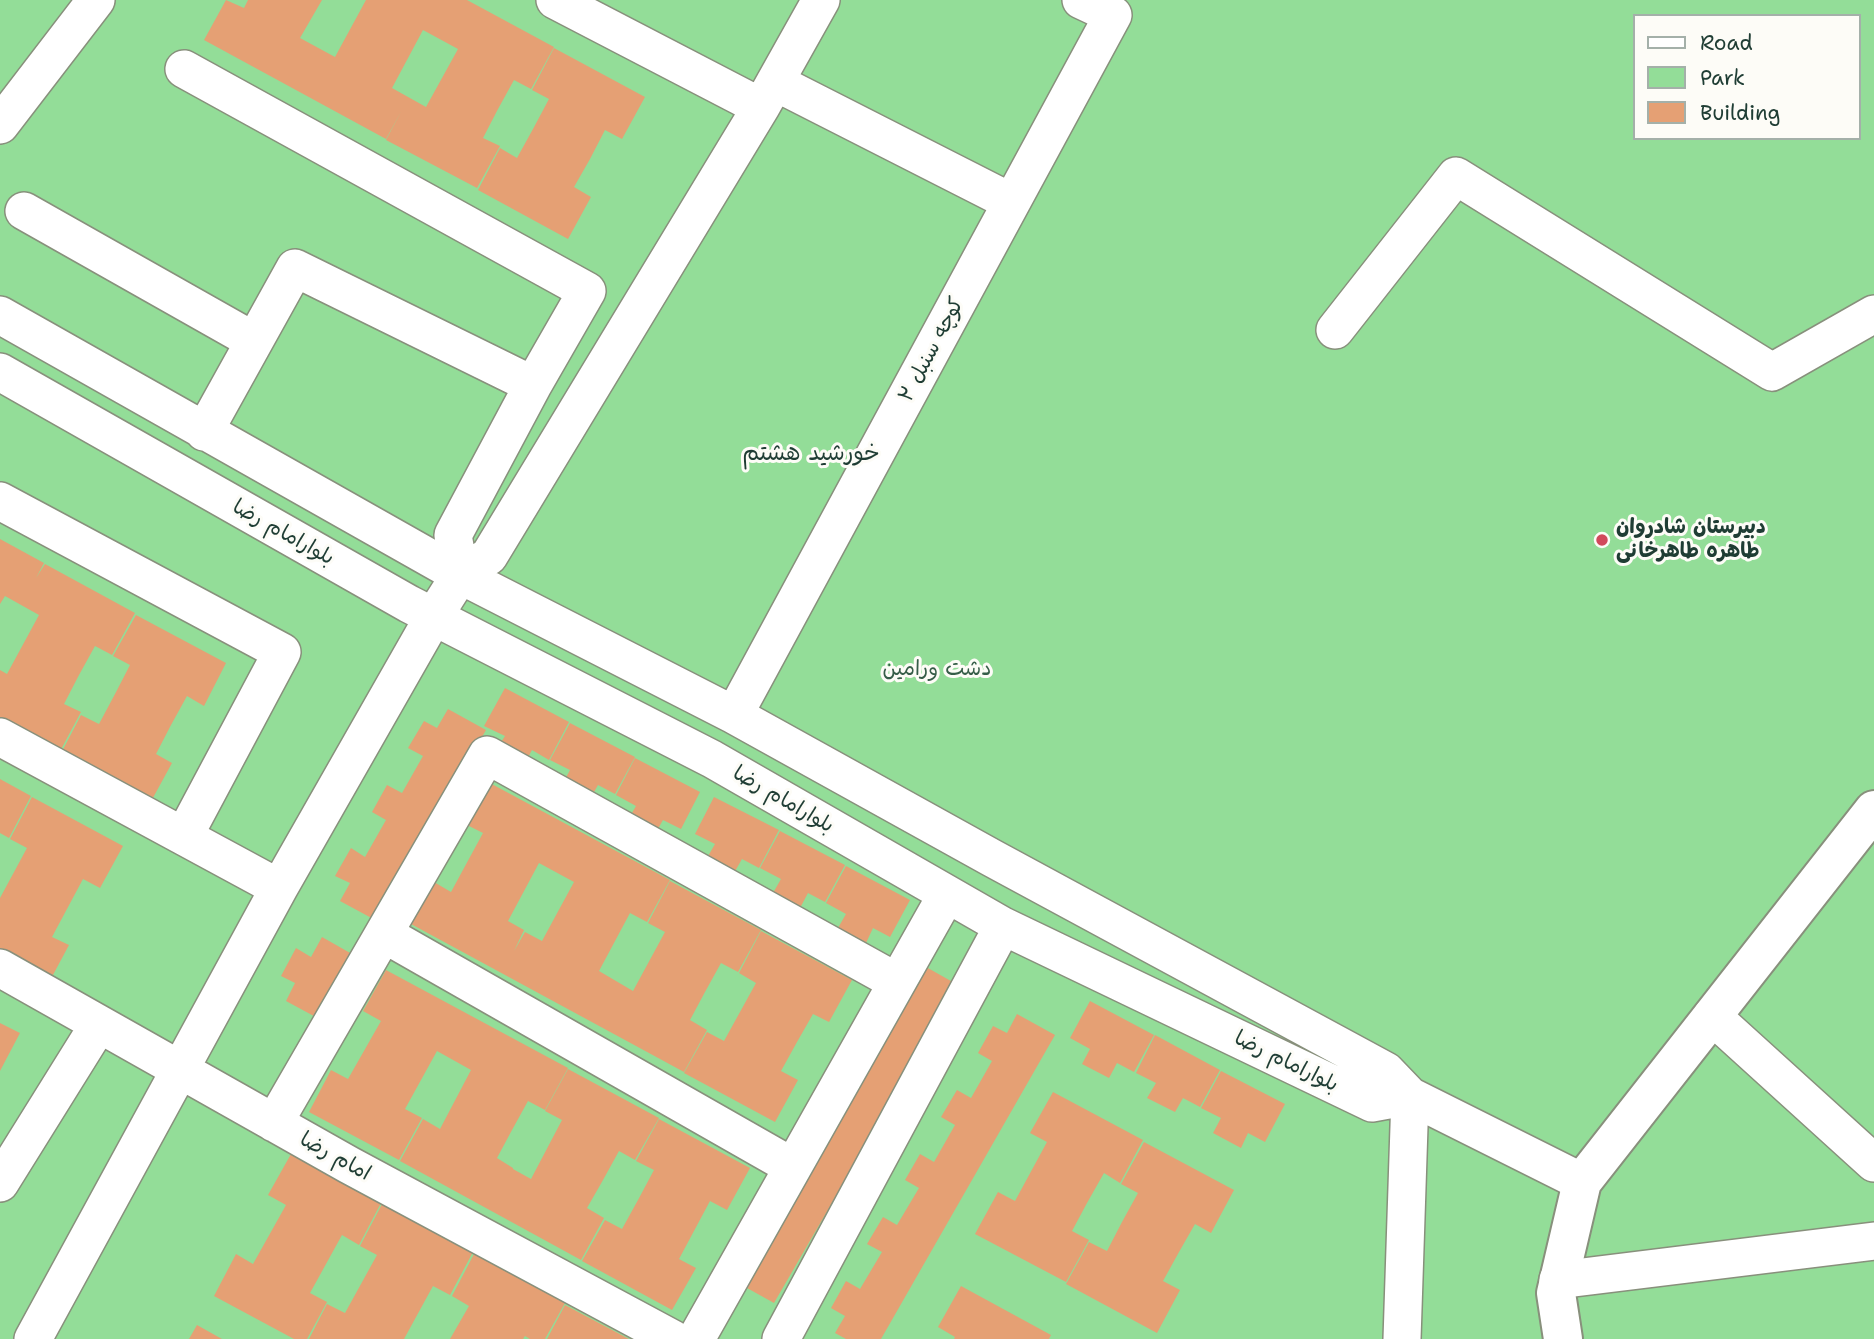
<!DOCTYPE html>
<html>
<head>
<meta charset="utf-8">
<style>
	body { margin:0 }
	#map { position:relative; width:1874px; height:1339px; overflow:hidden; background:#f0e2c5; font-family:"Shantell Sans",sans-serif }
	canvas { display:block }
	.legend { position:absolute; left:1633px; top:14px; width:228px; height:126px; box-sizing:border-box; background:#fdfcf7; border:2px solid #a4b0a9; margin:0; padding:9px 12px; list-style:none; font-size:21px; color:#1f3d34 }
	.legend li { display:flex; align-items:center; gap:14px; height:35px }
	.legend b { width:35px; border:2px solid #a4b0a9 }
</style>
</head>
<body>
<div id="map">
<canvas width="1874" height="1339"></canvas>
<ul class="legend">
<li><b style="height:9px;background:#fff"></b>Road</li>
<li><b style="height:19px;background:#93dd98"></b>Park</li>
<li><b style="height:19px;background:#e5a074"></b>Building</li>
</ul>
</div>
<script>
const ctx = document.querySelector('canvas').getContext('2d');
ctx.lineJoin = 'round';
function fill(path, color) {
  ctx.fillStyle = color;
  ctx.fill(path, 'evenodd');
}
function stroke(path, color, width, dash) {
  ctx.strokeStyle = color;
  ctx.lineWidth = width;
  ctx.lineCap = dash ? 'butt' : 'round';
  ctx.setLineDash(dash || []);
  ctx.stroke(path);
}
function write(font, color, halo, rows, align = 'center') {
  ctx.font = font + ' "Shantell Sans","Playpen Sans Arabic",sans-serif';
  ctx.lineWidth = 6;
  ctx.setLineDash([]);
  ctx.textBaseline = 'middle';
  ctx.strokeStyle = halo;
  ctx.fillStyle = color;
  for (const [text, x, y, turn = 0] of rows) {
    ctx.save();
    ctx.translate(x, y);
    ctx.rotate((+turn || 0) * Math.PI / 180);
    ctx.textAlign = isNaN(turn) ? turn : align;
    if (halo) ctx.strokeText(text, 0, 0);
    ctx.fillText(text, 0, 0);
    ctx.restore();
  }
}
fill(new Path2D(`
	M0,0H1874V1339H0ZM1634,16H1858V138H1634Z`), '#93dd98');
fill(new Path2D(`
	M226,0L244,8L248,0H322L300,38L335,57L366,0H467L554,47L531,89L514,80L498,109L483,138L500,146L477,188L386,140L402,110L386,139L204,40ZM423,30L458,49L426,107L392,88Z
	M554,48L645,97L622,139L605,130L590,159L574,187L591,197L568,239L478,190L500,148L517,158L533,129L549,99L532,90Z
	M0,539L44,563L36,578L45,564L135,613L112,655L95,646L79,675L64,704L81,712L58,755L0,724V670L7,674L39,615L5,596L0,604Z
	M136,615L226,663L204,706L187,696L171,725L156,754L172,763L149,805L59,757L81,715L99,724L115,694L130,665L113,656Z
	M505,688L569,722L549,760L532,750L524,765L496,750L505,736L484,726Z
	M448,709L486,730L377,921L340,901L350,883L335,876L351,848L365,857L386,820L372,812L387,785L402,793L423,756L408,748L424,721L437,728Z
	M570,723L635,757L615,794L598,785L590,799L562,785L570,770L550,760Z
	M635,758L700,792L681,829L663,820L655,834L628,820L636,806L616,795Z
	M0,779L31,796L9,838L0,833Z
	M488,782L670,880L647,922L630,913L599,971L633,991L665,932L648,923L670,881L761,930L738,972L721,963L705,992L690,1020L707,1030L684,1072L411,924L434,882L451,892L483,833L465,824ZM539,863L574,882L542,941L525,932L514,951L524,930L508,921Z
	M32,797L123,846L100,888L83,879L52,937L69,945L46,988L0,963V898L27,848L10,839Z
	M714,797L779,830L759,868L742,859L734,873L707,858L715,844L695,834Z
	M780,831L845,865L825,902L808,893L800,908L773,893L781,879L760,868Z
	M846,866L910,900L890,937L873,928L866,943L838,928L846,914L826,903Z
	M761,931L852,980L829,1022L813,1014L797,1042L781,1071L798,1080L775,1122L684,1073L707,1032L724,1041L756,983L739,973Z
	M322,937L359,958L323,1021L286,1001L295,983L281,976L296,948L311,957Z
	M919,963L958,985L774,1303L738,1283Z
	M386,970L568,1068L545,1110L528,1101L512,1130L497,1158L513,1168V1169L531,1179L562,1120L545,1111L568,1069L659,1118L635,1160L619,1151L603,1180L587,1208L604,1218L581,1260L400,1161L423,1119L440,1129L471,1070L437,1051L405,1109L422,1118L399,1160L309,1112L331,1070L348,1079L381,1021L363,1011Z
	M1090,1001L1154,1035L1134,1072L1117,1063L1109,1078L1082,1064L1090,1049L1070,1038Z
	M1017,1014L1055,1035L881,1339H846L835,1333L845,1316L831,1308L846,1281L860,1289L882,1252L867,1244L883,1217L897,1225L919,1188L905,1180L920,1154L934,1162L955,1125L941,1117L957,1090L971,1098L992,1061L978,1053L993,1026L1007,1033Z
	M0,1023L20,1033L0,1071Z
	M1155,1035L1220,1070L1200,1107L1183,1098L1175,1112L1147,1098L1156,1083L1136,1073Z
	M1221,1071L1285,1104L1265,1142L1248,1133L1241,1148L1213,1133L1221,1118L1201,1108Z
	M1053,1092L1143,1140L1120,1183L1104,1173L1087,1203L1072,1231L1089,1240L1066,1282L975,1234L998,1192L1015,1201L1047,1142L1030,1133Z
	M659,1119L750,1168L727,1210L710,1201L679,1259L696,1268L672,1310L582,1261L605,1220L622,1229L638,1200L654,1170L636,1161Z
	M1144,1142L1234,1190L1211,1233L1195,1224L1179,1252L1163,1281L1180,1290L1157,1333L1066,1284L1089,1242L1107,1251L1122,1222L1138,1193L1121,1184Z
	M291,1154L381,1203L359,1245L342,1235L310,1293L327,1302L307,1339H294L214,1296L236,1254L253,1264L286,1205L268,1195Z
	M382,1204L473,1252L450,1295L433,1286L404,1339H309L327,1304L345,1313L377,1255L360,1246Z
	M474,1254L565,1303L545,1339H530L525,1336L523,1339H450L469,1306L452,1296Z
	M961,1286L1051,1335L1049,1339H954L955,1337L938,1327Z
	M565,1305L629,1339H547Z
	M197,1325L222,1339H189Z`), '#e5a074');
const street = new Path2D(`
	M555,0L761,107
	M184,69L587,291L533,385L453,535L460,575
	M775,82L1011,202
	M0,125L96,0
	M24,211L254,341
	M0,315L460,575L734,715L992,858L1386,1071L1410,1096L1402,1339
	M1335,330L1456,176L1772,372L1874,314
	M0,372L409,604L712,759L1003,926L1372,1103L1410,1096L1582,1182
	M204,432L295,268L533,385
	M0,501L282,652L184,836
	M734,715L1113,15L1081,0
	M0,737L279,888
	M384,934L793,1167
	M0,968L349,1165L673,1339
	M1712,1016L1874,1163
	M274,1123L487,755L897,982
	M0,1183L99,1024
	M1558,1280L1874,1241
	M33,1339L279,888L434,616L460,575L489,556L761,107L821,0
	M696,1339L947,894
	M781,1339L1003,926`);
const secondary = new Path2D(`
	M1563,1339L1556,1293L1582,1182L1874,810`);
stroke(street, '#88907c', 40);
stroke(secondary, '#88907c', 42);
stroke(street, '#fff', 37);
stroke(secondary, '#fff', 38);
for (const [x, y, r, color] of [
	[1602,540,7,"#d1495b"]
]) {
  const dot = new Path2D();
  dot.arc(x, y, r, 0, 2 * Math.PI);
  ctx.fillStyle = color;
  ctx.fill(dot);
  stroke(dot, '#fdfcf7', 2.5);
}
write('21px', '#1f3d34', '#fdfcf7', [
	["کوچه سنبل ۲",932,350,-62],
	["بلوارامام رضا",283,533,29],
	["بلوارامام رضا",783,800,30],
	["بلوارامام رضا",1286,1062,26],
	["امام رضا",335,1157,29]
]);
write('bold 21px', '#1f3d34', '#fdfcf7', [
	["دبیرستان شادروان",1616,528],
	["طاهره طاهرخانی",1616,552]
], 'left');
write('21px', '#365d48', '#fdfcf7', [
	["دشت ورامین",937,670]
]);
write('23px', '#1f3d34', '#fdfcf7', [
	["خورشید هشتم",811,454]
]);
</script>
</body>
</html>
